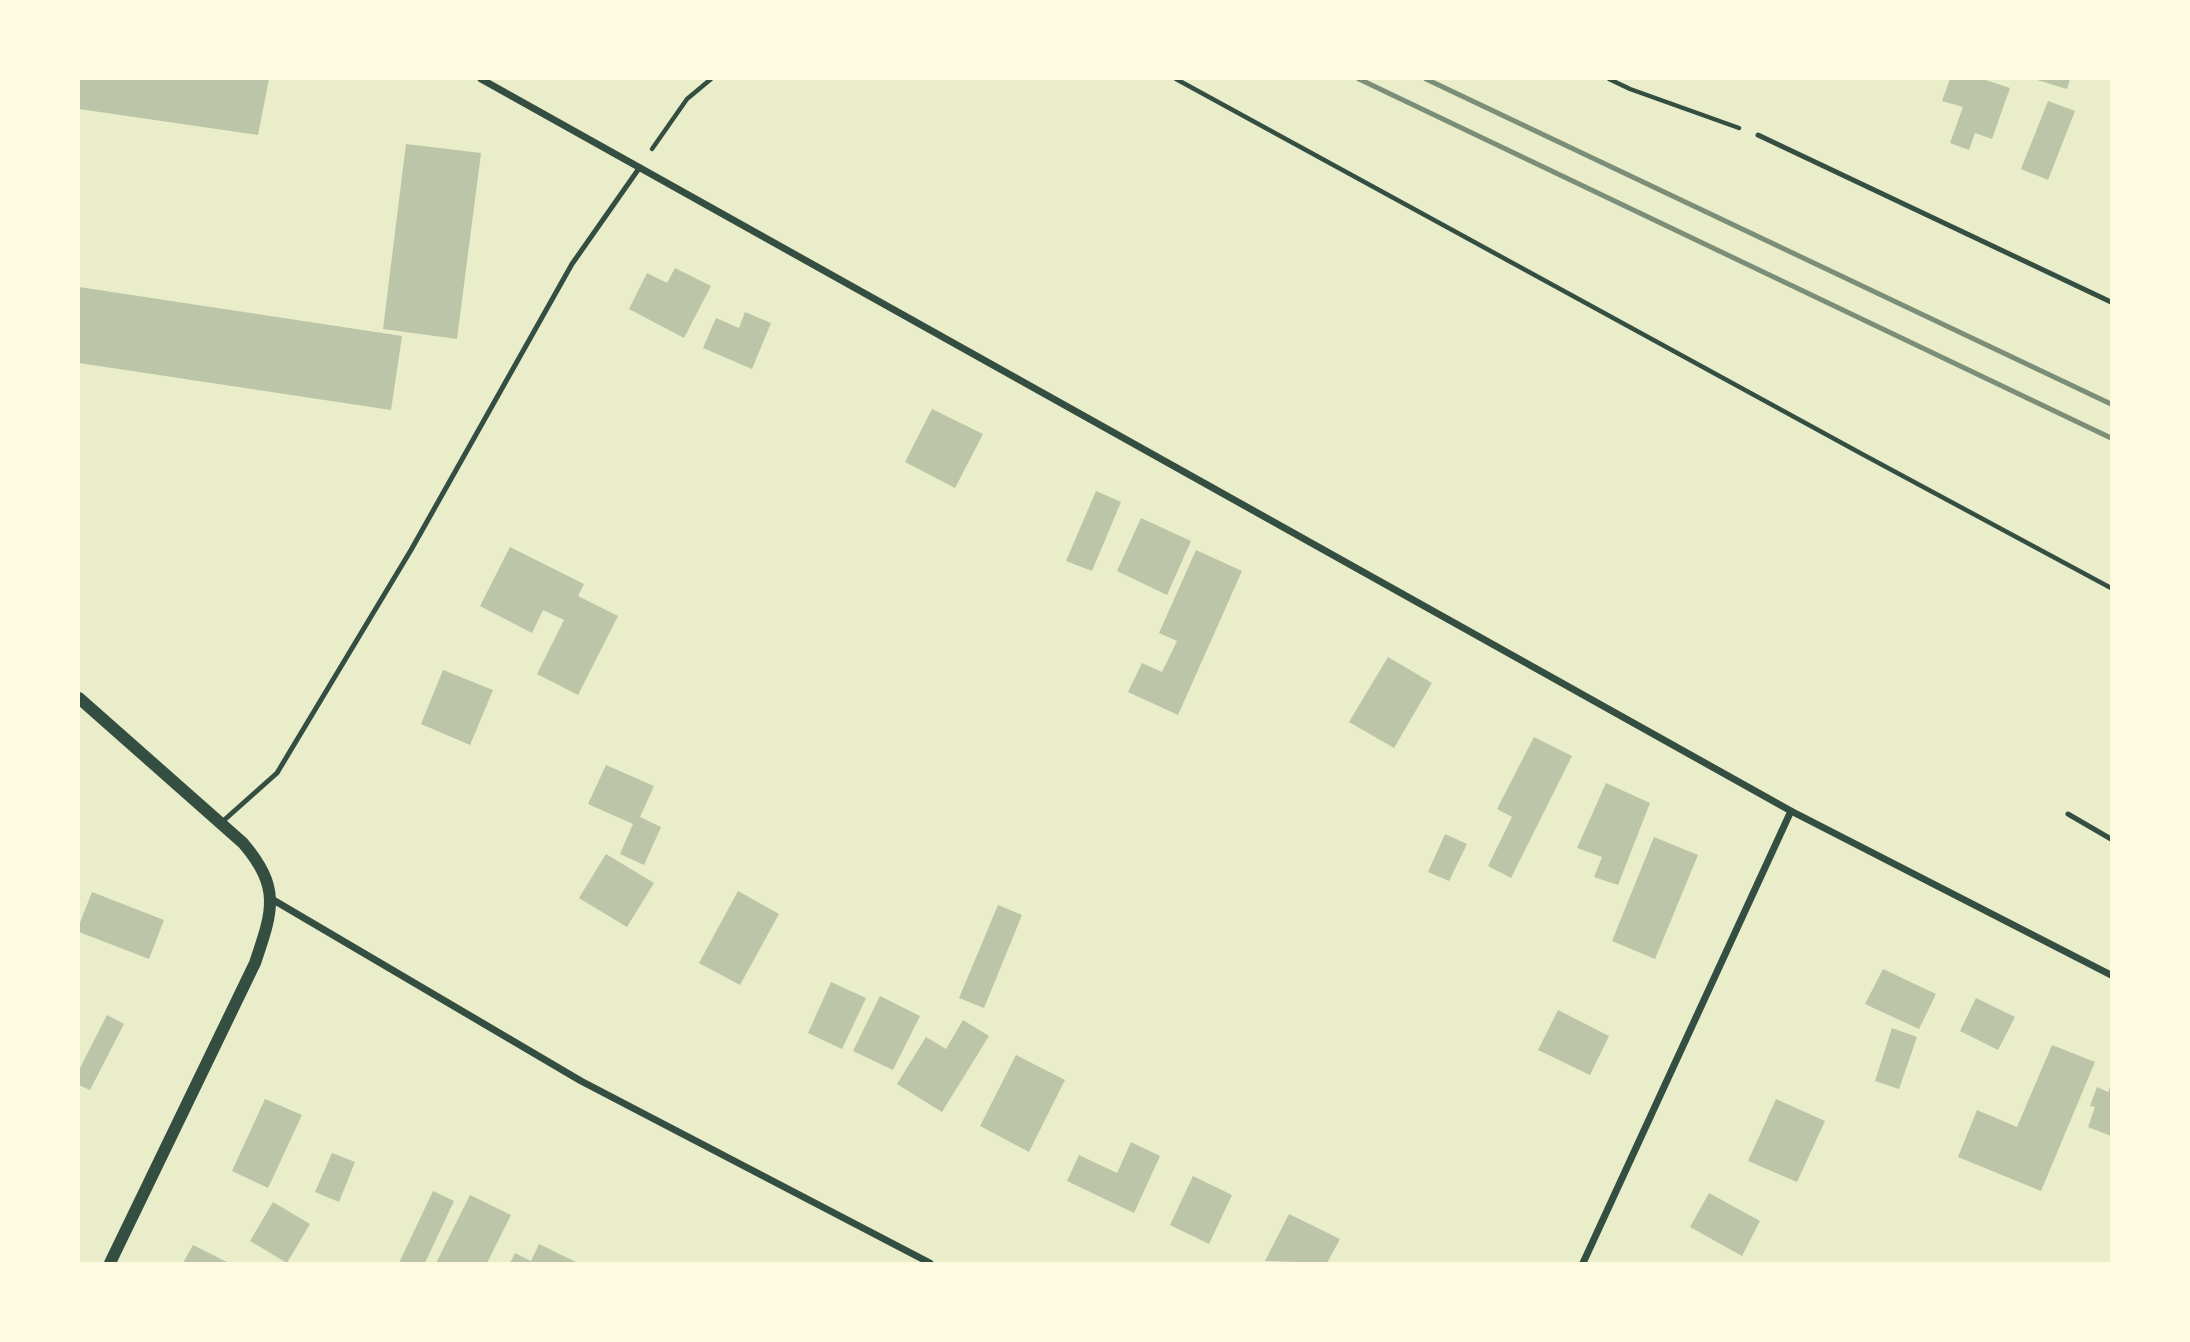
<!DOCTYPE html>
<html>
<head>
<meta charset="utf-8">
<style>
	body { margin:0 }
	#map { position:relative; width:2190px; height:1342px; overflow:hidden; background:#e9edc9; font-family:Overpass,sans-serif }
	canvas { display:block }
	.frame { position:absolute; inset:0; border:80px solid #fefae0; pointer-events:none }
</style>
</head>
<body>
<div id="map">
<canvas width="2190" height="1342"></canvas>
<div class="frame"></div>
</div>
<script>
const ctx = document.querySelector('canvas').getContext('2d');
ctx.lineJoin = 'round';
function fill(path, color) {
  ctx.fillStyle = color;
  ctx.fill(path, 'evenodd');
}
function stroke(path, color, width, dash) {
  ctx.strokeStyle = color;
  ctx.lineWidth = width;
  ctx.lineCap = dash ? 'butt' : 'round';
  ctx.setLineDash(dash || []);
  ctx.stroke(path);
}
fill(new Path2D(`
	M79,79H269L258,135L79,109Z
	M1950,79H1983L2010,88L1992,139L1975,133L1969,150L1950,143L1963,107L1942,101Z
	M2034,79H2070L2067,89Z
	M2048,101L2075,111L2048,180L2021,169Z
	M406,144L481,153L457,339L383,329Z
	M675,268L711,286L684,338L629,309L647,273L667,283Z
	M79,287L402,336L391,410L79,363Z
	M745,312L771,323L752,369L703,348L716,318L739,328Z
	M932,409L983,434L955,488L905,462Z
	M1096,491L1121,502L1092,571L1066,561Z
	M1141,518L1191,541L1167,595L1117,571Z
	M510,547L584,584L578,596L618,616L578,695L537,674L564,620L543,610L532,633L480,606Z
	M1196,550L1242,571L1178,715L1128,692L1142,663L1162,672L1177,641L1159,633Z
	M1388,657L1432,683L1394,748L1349,722Z
	M443,670L493,690L470,745L421,724Z
	M1534,737L1572,756L1511,878L1488,866L1512,817L1497,809Z
	M606,765L654,786L640,817L661,827L644,865L620,854L633,824L588,804Z
	M1606,783L1650,803L1618,885L1594,877L1602,857L1577,848Z
	M1445,834L1467,844L1449,881L1428,872Z
	M1654,837L1698,855L1655,959L1612,941Z
	M606,854L654,883L627,927L579,898Z
	M738,891L779,914L740,985L699,963Z
	M92,892L164,920L149,959L79,932V925Z
	M998,905L1022,915L984,1008L959,998Z
	M1883,969L1936,994L1919,1029L1865,1004Z
	M831,982L866,998L842,1049L808,1033Z
	M880,996L920,1016L893,1070L853,1051Z
	M1976,998L2015,1017L1998,1050L1960,1031Z
	M1558,1010L1609,1036L1590,1075L1538,1050Z
	M107,1015L124,1024L90,1090L79,1085V1070Z
	M963,1020L989,1036L942,1112L897,1084L926,1037L946,1049Z
	M1892,1028L1917,1037L1899,1089L1875,1081Z
	M2052,1045L2095,1062L2041,1191L1958,1157L1977,1110L2017,1127Z
	M1016,1055L1065,1080L1029,1152L980,1126Z
	M2111,1085V1136L2088,1127L2095,1107L2090,1106L2097,1087L2108,1092Z
	M265,1099L302,1115L268,1188L232,1171Z
	M1776,1099L1825,1121L1797,1182L1748,1161Z
	M1131,1142L1160,1156L1134,1213L1067,1181L1079,1155L1117,1173Z
	M332,1153L355,1162L339,1202L315,1192Z
	M1193,1176L1232,1195L1209,1244L1170,1225Z
	M433,1191L454,1201L425,1263H399Z
	M1709,1193L1760,1221L1742,1256L1690,1227Z
	M470,1195L511,1215L487,1263H436Z
	M273,1202L310,1224L287,1263L250,1241Z
	M1289,1214L1340,1239L1327,1263L1265,1261Z
	M539,1244L578,1263H510L515,1253L531,1261Z
	M193,1245L229,1263H183Z`), '#bcc5a7');
stroke(new Path2D(`
	M1176,79L1862,454L2111,588
	M1609,79L1630,89L1739,128
	M652,149L687,99L711,79`), '#344e41', 4.5);
stroke(new Path2D(`
	M1758,135L2111,302
	M2068,814L2111,839
	M222,822L277,773L411,550L572,264L640,167`), '#344e41', 5);
stroke(new Path2D(`
	M481,79L1791,811L2111,975
	M270,898L581,1081L930,1263
	M1583,1263L1791,811`), '#344e41', 7);
stroke(new Path2D(`
	M79,698L243,843C281,888 273,910 255,963L110,1263`), '#344e41', 12);
stroke(new Path2D(`
	M1359,79L2111,438
	M1426,79L2111,404`), '#7c8e77', 5);
</script>
</body>
</html>
